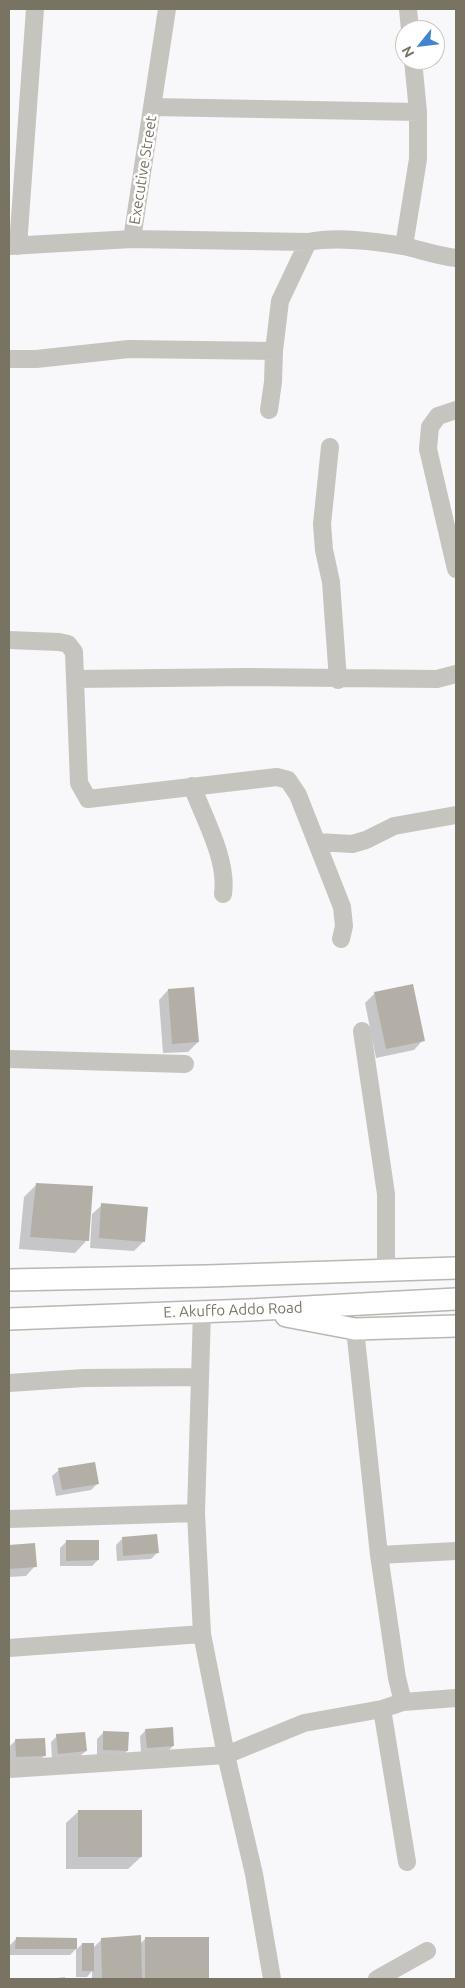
<!DOCTYPE html>
<html>
<head>
<meta charset="utf-8">
<style>
	body { margin:0 }
	#map { position:relative; width:465px; height:1988px; overflow:hidden; background:#f8f7f9; font-family:Ubuntu,sans-serif }
	canvas { display:block }
	.frame { position:absolute; inset:0; border:10px solid #787363; pointer-events:none }
	.north { position:absolute; left:395px; top:20px; width:50px; height:50px; box-sizing:border-box; background:#fff; border:1px solid #c9c7c1; border-radius:50%; rotate:241deg; font-size:14px; font-weight:700; line-height:20px; text-align:center; color:#787363 }
	.north::after { content:''; display:block; margin:auto; width:18px; height:22px; background:#4284ce; clip-path:polygon(50% 0,100% 100%,50% 72%,0 100%) }
</style>
</head>
<body>
<div id="map">
<canvas width="465" height="1988"></canvas>
<div class="frame"></div>
<div class="north">N</div>
</div>
<script>
const ctx = document.querySelector('canvas').getContext('2d');
ctx.lineJoin = 'round';
function fill(path, color) {
  ctx.fillStyle = color;
  ctx.fill(path, 'evenodd');
}
function stroke(path, color, width, dash) {
  ctx.strokeStyle = color;
  ctx.lineWidth = width;
  ctx.lineCap = dash ? 'butt' : 'round';
  ctx.setLineDash(dash || []);
  ctx.stroke(path);
}
function write(font, color, halo, rows, align = 'center') {
  ctx.font = font + ' Ubuntu,sans-serif';
  ctx.lineWidth = 5;
  ctx.setLineDash([]);
  ctx.textBaseline = 'middle';
  ctx.strokeStyle = halo;
  ctx.fillStyle = color;
  for (const [text, x, y, turn = 0] of rows) {
    ctx.save();
    ctx.translate(x, y);
    ctx.rotate((+turn || 0) * Math.PI / 180);
    ctx.textAlign = isNaN(turn) ? turn : align;
    if (halo) ctx.strokeText(text, 0, 0);
    ctx.fillText(text, 0, 0);
    ctx.restore();
  }
}
fill(new Path2D(`
	M193,988L198,1042L188,1052L163,1053L159,1000L168,990Z
	M374,994L423,1040L414,1050L376,1058L365,1003Z
	M37,1184L87,1240L75,1253L19,1249L24,1197Z
	M102,1205L144,1241L134,1251L90,1248L92,1214Z
	M59,1470L98,1483L91,1490L56,1496L52,1476Z
	M122,1539L158,1552L151,1559L117,1561L116,1545Z
	M66,1542L98,1560L92,1566H60V1548Z
	M34,1545L35,1566L26,1576L9,1577V1547Z
	M146,1730L173,1746L167,1752L141,1754L140,1736Z
	M104,1732L127,1751L121,1757L97,1756V1739Z
	M57,1736L86,1751L79,1757L52,1759L51,1742Z
	M16,1740L44,1756L38,1762L10,1763L9,1747Z
	M79,1811L141,1857L128,1869H66V1823Z
	M146,1938H208V1979H92V1971L87,1977H76V1949L70,1955H10V1945L16,1939H76V1950L82,1944L93,1948L102,1939L140,1944Z
	M65,1977V1979H48Z`), '#0003');
fill(new Path2D(`
	M413,984L425,1041L386,1049L374,992Z
	M194,987L199,1042L172,1044L168,989Z
	M36,1183L93,1186L89,1241L30,1237Z
	M101,1203L148,1207L145,1242L99,1238Z
	M95,1462L99,1484L62,1490L58,1468Z
	M157,1534L159,1553L123,1556L122,1537Z
	M66,1540H99V1560L66,1561Z
	M35,1543L37,1567L9,1569V1545Z
	M173,1727L174,1746L147,1748L145,1729Z
	M103,1731L129,1732L128,1751L103,1750Z
	M85,1732L87,1751L58,1754L56,1734Z
	M45,1738L46,1756L16,1757L15,1739Z
	M78,1810H142V1857H78Z
	M141,1935L142,1979H102L101,1938Z
	M16,1937L77,1938V1949H15Z
	M145,1937H209V1979H145Z
	M82,1943H94V1971H82Z`), '#b3afa7');
const major = new Path2D(`
	M9,1280L207,1276L456,1268
	M286,1316L355,1329L456,1326
	M9,1319L249,1310L456,1299`);
stroke(major, '#b9b7b1', 24);
stroke(new Path2D(`
	M408,9L410,30
	M153,107L418,112
	M132,239L308,242
	M9,246L132,239L167,9
	M18,246L35,9
	M404,246L418,159V112L413,60
	M274,351L280,301L308,242C337,236 374,241 404,246C421,250 438,256 456,258
	M9,359H36L129,349L274,351L273,382L269,410
	M456,410L438,416L430,427L428,449L456,569
	M330,447L322,524L324,550L331,582L338,680
	M9,640L59,642L68,644L74,652L79,783L88,799L277,777L288,780L298,795L342,907L344,926L341,939
	M75,679L248,677L437,679L456,674
	M192,786C204,818 228,860 223,894
	M317,842L352,844L366,840L394,826L456,815
	M362,1031L386,1194V1271
	M9,1059L185,1064
	M202,1311L196,1513L202,1634L226,1755L254,1874L272,1979
	M355,1329L379,1555L397,1678L403,1702L456,1698
	M9,1383L84,1378L200,1377
	M9,1519L196,1513
	M379,1555L456,1551
	M9,1648L202,1634
	M382,1709L407,1862
	M9,1769L226,1755L304,1723L382,1709L403,1702
	M377,1979L427,1951`), '#c6c4bf', 18);
stroke(major, '#fff', 21);
write('15px', '#787363', '#fff', [
	["Executive Street",143,170,-81],
	["E. Akuffo Addo Road",233,1310,-2]
]);
</script>
</body>
</html>
